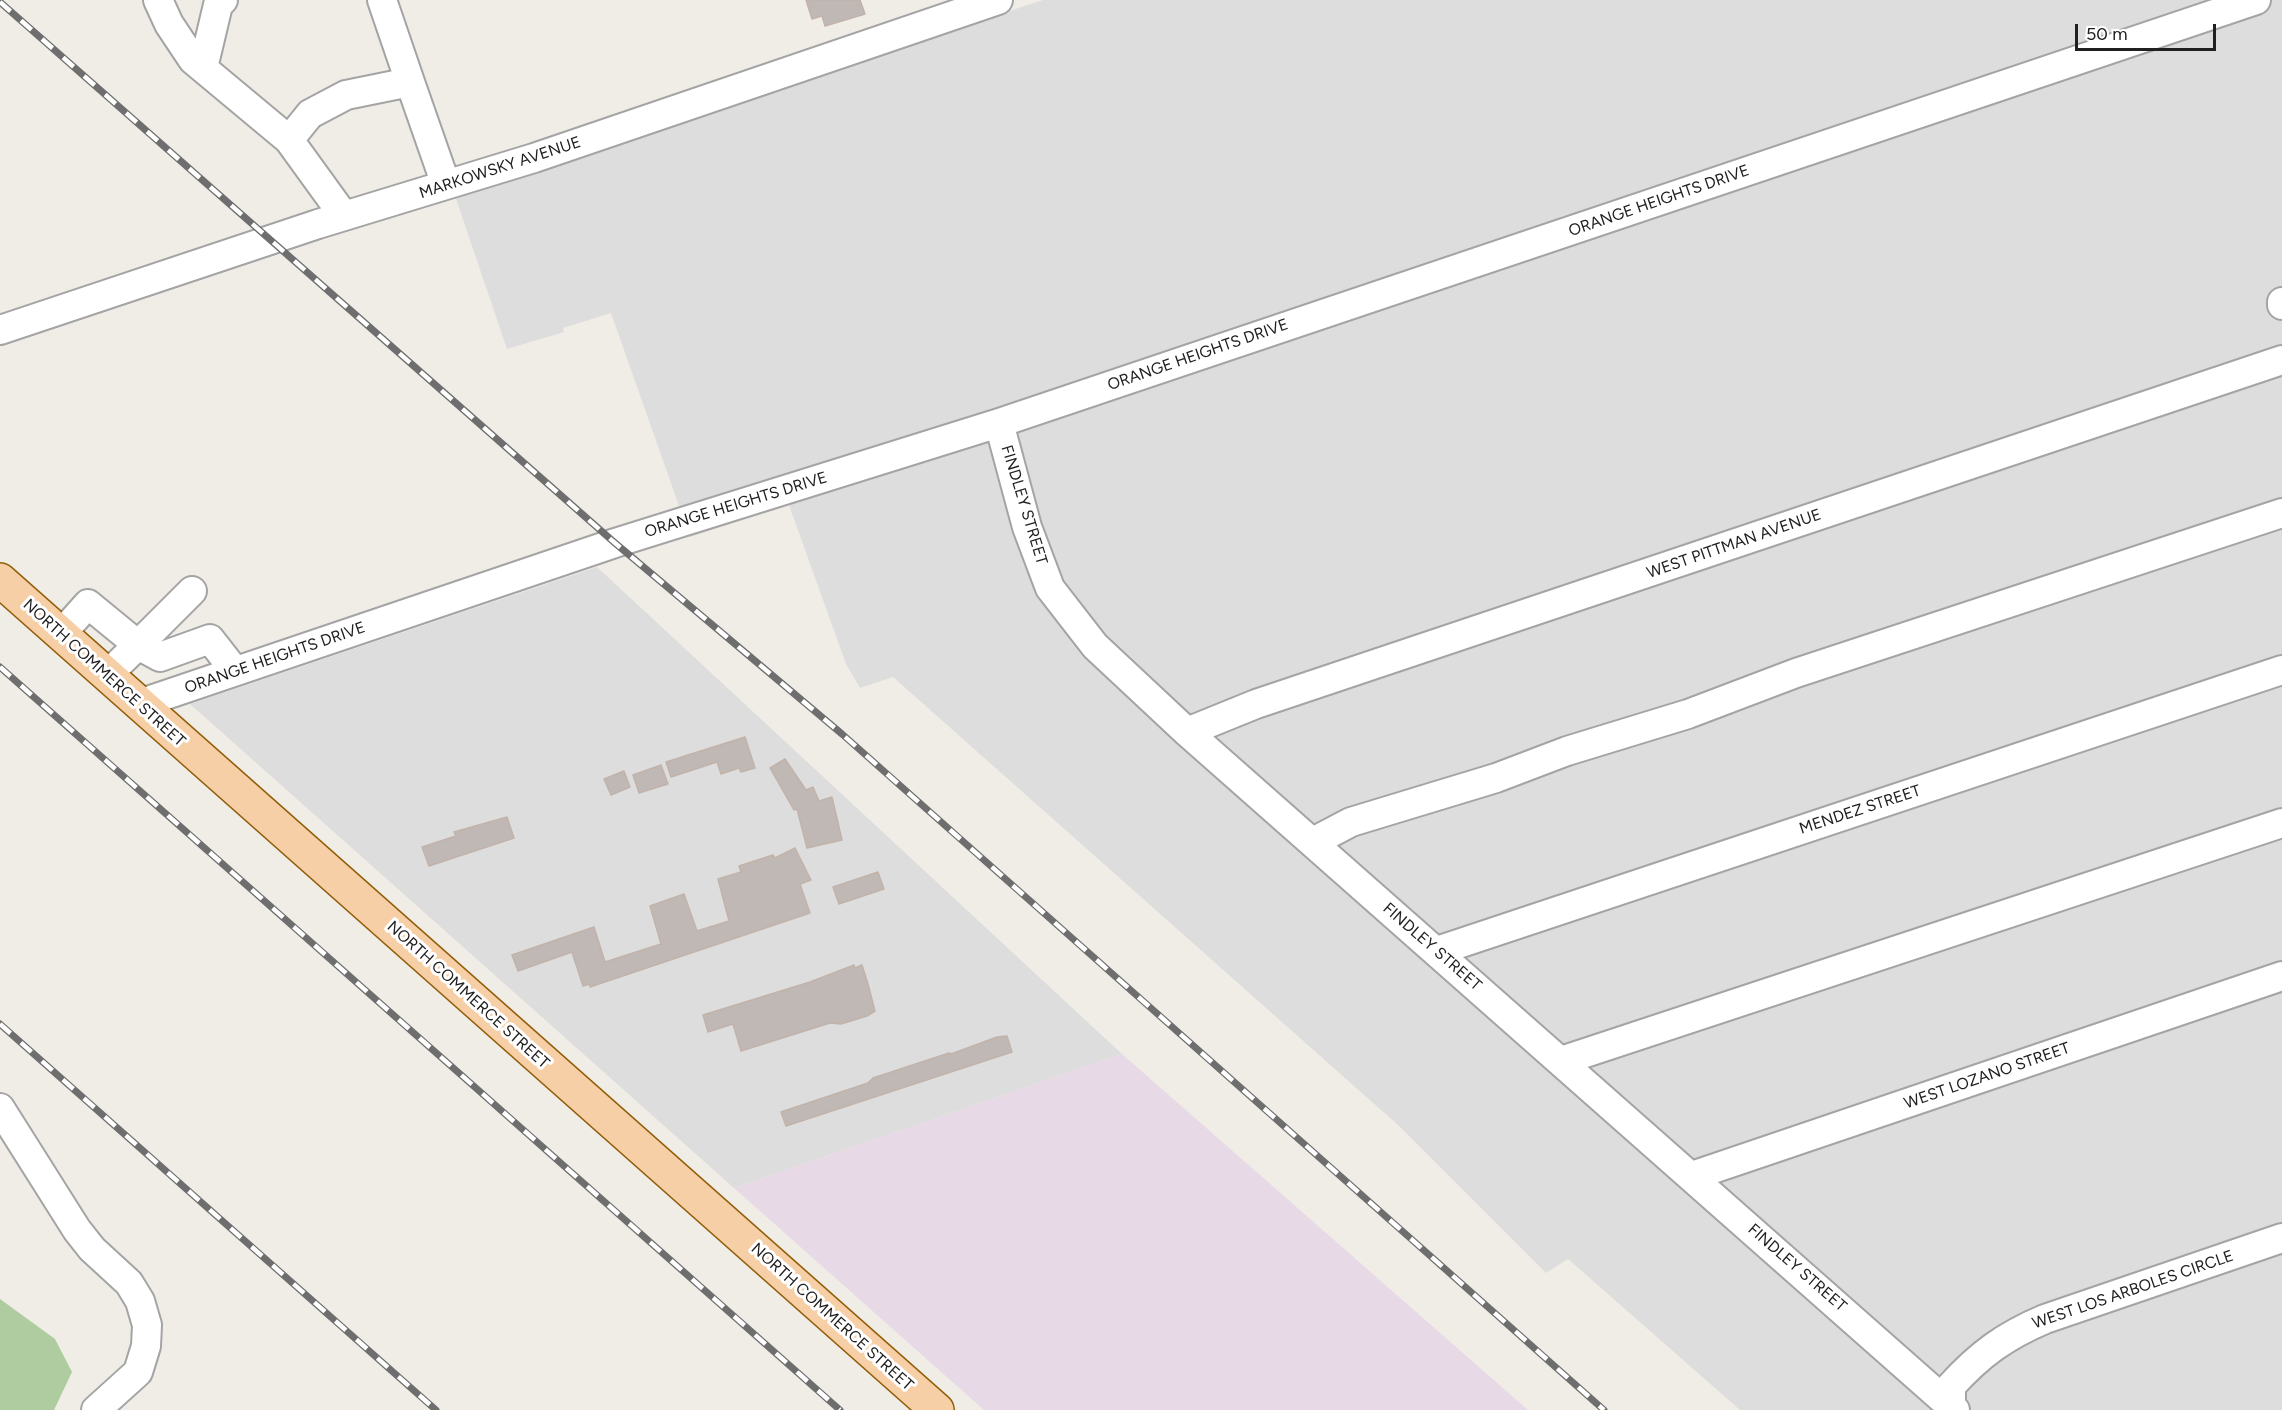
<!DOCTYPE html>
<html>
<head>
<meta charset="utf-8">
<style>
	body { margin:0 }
	#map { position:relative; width:2282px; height:1410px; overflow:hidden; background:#f0ede7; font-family:Figtree,sans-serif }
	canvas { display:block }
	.scale { position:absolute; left:2075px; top:24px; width:141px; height:27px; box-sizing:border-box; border:3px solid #202020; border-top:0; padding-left:8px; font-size:18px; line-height:21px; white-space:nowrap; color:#202020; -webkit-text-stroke:4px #fff; paint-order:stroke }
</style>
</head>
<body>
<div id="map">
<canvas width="2282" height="1410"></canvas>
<div class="scale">50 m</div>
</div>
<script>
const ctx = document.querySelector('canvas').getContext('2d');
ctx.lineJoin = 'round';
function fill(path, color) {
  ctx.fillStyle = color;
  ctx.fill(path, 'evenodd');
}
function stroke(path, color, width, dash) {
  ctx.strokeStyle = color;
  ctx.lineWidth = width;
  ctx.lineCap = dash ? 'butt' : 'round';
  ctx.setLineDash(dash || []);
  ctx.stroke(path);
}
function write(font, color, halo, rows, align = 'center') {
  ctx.font = font + ' Figtree,sans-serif';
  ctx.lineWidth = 6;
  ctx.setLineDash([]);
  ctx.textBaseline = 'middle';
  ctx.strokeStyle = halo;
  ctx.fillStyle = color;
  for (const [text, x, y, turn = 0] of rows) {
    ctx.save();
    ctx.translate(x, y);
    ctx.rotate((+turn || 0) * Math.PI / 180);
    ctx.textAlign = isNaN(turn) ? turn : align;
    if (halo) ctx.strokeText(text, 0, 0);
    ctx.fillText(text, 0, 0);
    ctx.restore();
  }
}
fill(new Path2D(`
	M1043,0H2282V1410H1740L1568,1259L1546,1273L1398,1125L893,677L860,688L846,664L789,505L690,537L611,313L563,328L564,332L507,349L454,193Z
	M597,567L1122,1054L734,1188L190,704Z`), '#dedddd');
fill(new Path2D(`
	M1122,1054L1528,1410H984L734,1188Z`), '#e8d9e6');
fill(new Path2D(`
	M0,1299L55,1339L72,1372L54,1410H0Z`), '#aecc9f');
const building = new Path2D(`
	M806,0H860L865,14L825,26L822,16L812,19Z
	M745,737L755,768L741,772L739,768L721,774L717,762L671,777L666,762Z
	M785,759L806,790L813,787L819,801L832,797L842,840L807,848L797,809L794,810L770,768Z
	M661,765L668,784L639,793L633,775Z
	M624,771L630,787L611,795L604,779Z
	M507,817L514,838L429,866L422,847L456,836L454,832Z
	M795,848L811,880L800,884L810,913L590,987V984L583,986L572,952L518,971L512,955L594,927L605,962L661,944L650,906L684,894L697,931L729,921L718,879L741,872L739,866L773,855L775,858Z
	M878,872L884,889L839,904L833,887Z
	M854,965L855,968L862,965L868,984L875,1011L867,1016L841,1024L830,1023L741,1051L733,1024L708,1032L703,1015L810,982Z
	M1007,1036L1012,1052L786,1126L781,1112L868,1083L873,1078L949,1053L951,1054L997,1037Z`);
fill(building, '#c0b8b4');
stroke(building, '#c1b3aa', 1.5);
const minor = new Path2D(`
	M158,0L169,24L193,60L289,140
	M382,0L410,82
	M203,68L218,5L223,0
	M344,216L289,140L310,114L346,95L410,82L446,185
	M2282,302V305
	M0,330L318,224L534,158L998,0
	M999,423L1027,527L1050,588L1095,646L1187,732L1955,1410
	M61,634L88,604L138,645L192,591
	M107,675L138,645L160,657L210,639L235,671
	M139,704L615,543L999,423L2256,0
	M1187,732L1256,704L2282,360
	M1313,842L1351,822L1496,778L1567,751L1688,714L1796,673L2282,513
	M1437,951L2282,670
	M1561,1061L2282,823
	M0,1108L77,1230L92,1249L129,1283L140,1301L147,1325L146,1346L138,1372L96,1410
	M1692,1176L2282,976
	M1951,1406V1386C1980,1354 2005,1336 2045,1319L2282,1238`);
const major = new Path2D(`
	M0,580L937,1410`);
stroke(minor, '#a4a4a4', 32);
stroke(major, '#925e0a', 36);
stroke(minor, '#fff', 28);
stroke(major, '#f6cfa6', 33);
const rail = new Path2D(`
	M0,2L615,543L842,734L1604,1410
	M0,667L840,1410
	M0,1024L436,1410`);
stroke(rail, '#6e6e6e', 7);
stroke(rail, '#fff', 4.5, [14]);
write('16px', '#202020', '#fff', [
	["MARKOWSKY AVENUE",500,168,-18],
	["ORANGE HEIGHTS DRIVE",1659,201,-19],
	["ORANGE HEIGHTS DRIVE",1198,355,-19],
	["ORANGE HEIGHTS DRIVE",736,505,-17],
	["FINDLEY STREET",1024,505,73],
	["WEST PITTMAN AVENUE",1734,544,-19],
	["ORANGE HEIGHTS DRIVE",275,658,-19],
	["NORTH COMMERCE STREET",104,673,42],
	["MENDEZ STREET",1860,810,-18],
	["FINDLEY STREET",1432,947,41],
	["NORTH COMMERCE STREET",468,995,42],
	["WEST LOZANO STREET",1987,1076,-19],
	["FINDLEY STREET",1797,1268,41],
	["WEST LOS ARBOLES CIRCLE",2133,1290,-19],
	["NORTH COMMERCE STREET",832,1317,42]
]);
</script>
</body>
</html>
